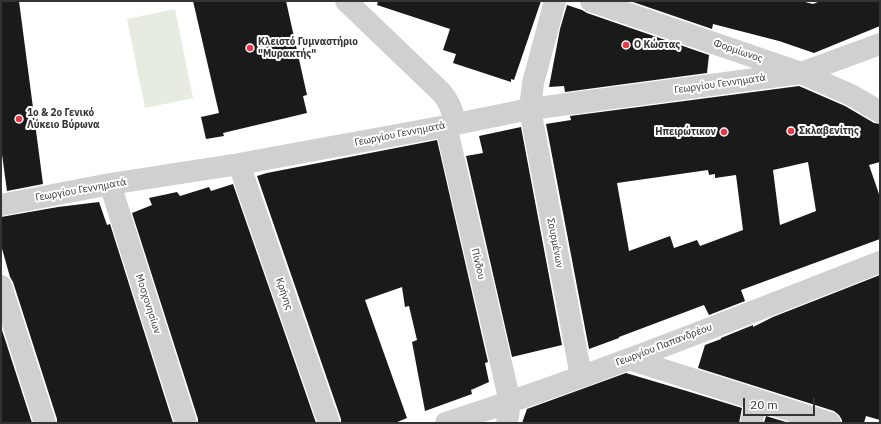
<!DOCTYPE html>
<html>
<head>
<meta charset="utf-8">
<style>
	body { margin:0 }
	#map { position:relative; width:881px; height:424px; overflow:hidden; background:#fff; font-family:"IBM Plex Sans",sans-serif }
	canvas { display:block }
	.frame { position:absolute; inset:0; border:2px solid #333; pointer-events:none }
	.scale { position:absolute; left:743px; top:398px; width:72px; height:18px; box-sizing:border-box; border:2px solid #333; border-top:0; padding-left:5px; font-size:12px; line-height:14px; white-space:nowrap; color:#333; -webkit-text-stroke:3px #fff; paint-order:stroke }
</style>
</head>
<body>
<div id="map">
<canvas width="881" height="424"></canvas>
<div class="frame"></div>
<div class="scale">20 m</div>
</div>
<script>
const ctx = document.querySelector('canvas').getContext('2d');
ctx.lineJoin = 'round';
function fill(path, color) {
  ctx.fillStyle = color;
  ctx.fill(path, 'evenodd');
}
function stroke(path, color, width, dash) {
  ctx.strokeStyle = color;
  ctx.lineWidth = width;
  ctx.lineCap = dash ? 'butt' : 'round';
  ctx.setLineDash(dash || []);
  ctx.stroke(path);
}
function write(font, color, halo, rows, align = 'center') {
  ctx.font = font + ' "IBM Plex Sans",sans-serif';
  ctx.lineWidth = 4;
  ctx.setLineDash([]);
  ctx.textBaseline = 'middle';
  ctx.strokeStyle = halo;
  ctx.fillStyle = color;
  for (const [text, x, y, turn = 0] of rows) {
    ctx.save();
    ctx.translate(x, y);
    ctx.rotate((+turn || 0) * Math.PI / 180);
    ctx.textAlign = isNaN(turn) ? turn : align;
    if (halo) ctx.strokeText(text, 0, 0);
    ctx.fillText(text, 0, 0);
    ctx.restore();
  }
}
fill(new Path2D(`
	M175,9L193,98L145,108L127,19Z`), '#e6ecdf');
fill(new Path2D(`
	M1,1H19L43,184L7,191L1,147Z
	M193,1H286L307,95L303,96L307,113L223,133L224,136L206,139L201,117L219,113Z
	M378,1H541L514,80L511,79V82L453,63L456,54L443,50L450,29L377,5Z
	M630,1H801L813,4L820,1H880V26L814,53L779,41L713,24L712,29Z
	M567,5L582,10L587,13L709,55L707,73L565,92L564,86L549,87L560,29Z
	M799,86L845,106L874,123L880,124V162L869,165L880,197V239L741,290L745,301L709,315L704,305L619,337V338L589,349L546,124L571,120L570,116ZM808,162L816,211L780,225L773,170ZM708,170L709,175L715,174V178L736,175L743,230L700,246L697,240L674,248L670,236L629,251L617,183Z
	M521,127L562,345L512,357L466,156L483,153L479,136Z
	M437,140L488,362L485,363L489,382L471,390L472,394L425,411L412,342L417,340L409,306L405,307L402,287L365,300L407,418L395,423H341V419L257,176L267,173Z
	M233,184L316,423H198V419L132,213L152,205L149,198L177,192L180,196L209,187L211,191Z
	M99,202L107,225L110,224L173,423H57V419L13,282L10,277L1,245V217L58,207Z
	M880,275V420L866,416L864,423H842V420L839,415L834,411L698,368L705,345L721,339V338L753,325V327L773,317Z
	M1,327L32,423H1Z
	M626,373L690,392L742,408L739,423H522L527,409Z
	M766,416L789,423H764Z`), '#1a1a1a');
stroke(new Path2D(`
	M346,1L442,93C451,105 452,110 455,124
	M555,1L533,83L530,109L581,376
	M591,1L801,73L851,95L880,112
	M446,126L510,402L507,423
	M239,164L329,423
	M110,184L186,423
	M1,205L110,184L239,164L446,126L530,109L801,73L880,44
	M1,286L45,423
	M629,359L830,423
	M446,423C593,376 736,318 880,262
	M751,423L757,400`), '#d0d0d0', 22);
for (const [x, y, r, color] of [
	[626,45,4,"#e63946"],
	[250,48,4,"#e63946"],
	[19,119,4,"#e63946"],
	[791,131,4,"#e63946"],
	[724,132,4,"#e63946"]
]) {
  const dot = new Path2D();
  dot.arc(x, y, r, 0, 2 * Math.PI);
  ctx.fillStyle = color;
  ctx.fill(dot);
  stroke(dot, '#fff', 1.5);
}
write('bold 10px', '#333', '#fff', [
	["Κλειστό Γυμναστήριο",258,42],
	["\"Μυρακτής\"",258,54],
	["Ο Κώστας",634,45],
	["1ο & 2ο Γενικό",27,113],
	["Λύκειο Βύρωνα",27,125],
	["Σκλαβενίτης",799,131],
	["Ηπειρώτικον",716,132,"right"]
], 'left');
write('10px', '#333', '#fff', [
	["Φορμίωνος",738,51,19],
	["Γεωργίου Γεννηματά",720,84,-8],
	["Γεωργίου Γεννηματά",400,134,-11],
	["Γεωργίου Γεννηματά",81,190,-10],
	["Σουρμένων",555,243,79],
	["Πίνδου",478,264,77],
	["Κρήνης",284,294,71],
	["Μοσχονησίων",148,304,72],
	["Γεωργίου Παπανδρέου",664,345,-21]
]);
</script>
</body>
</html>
